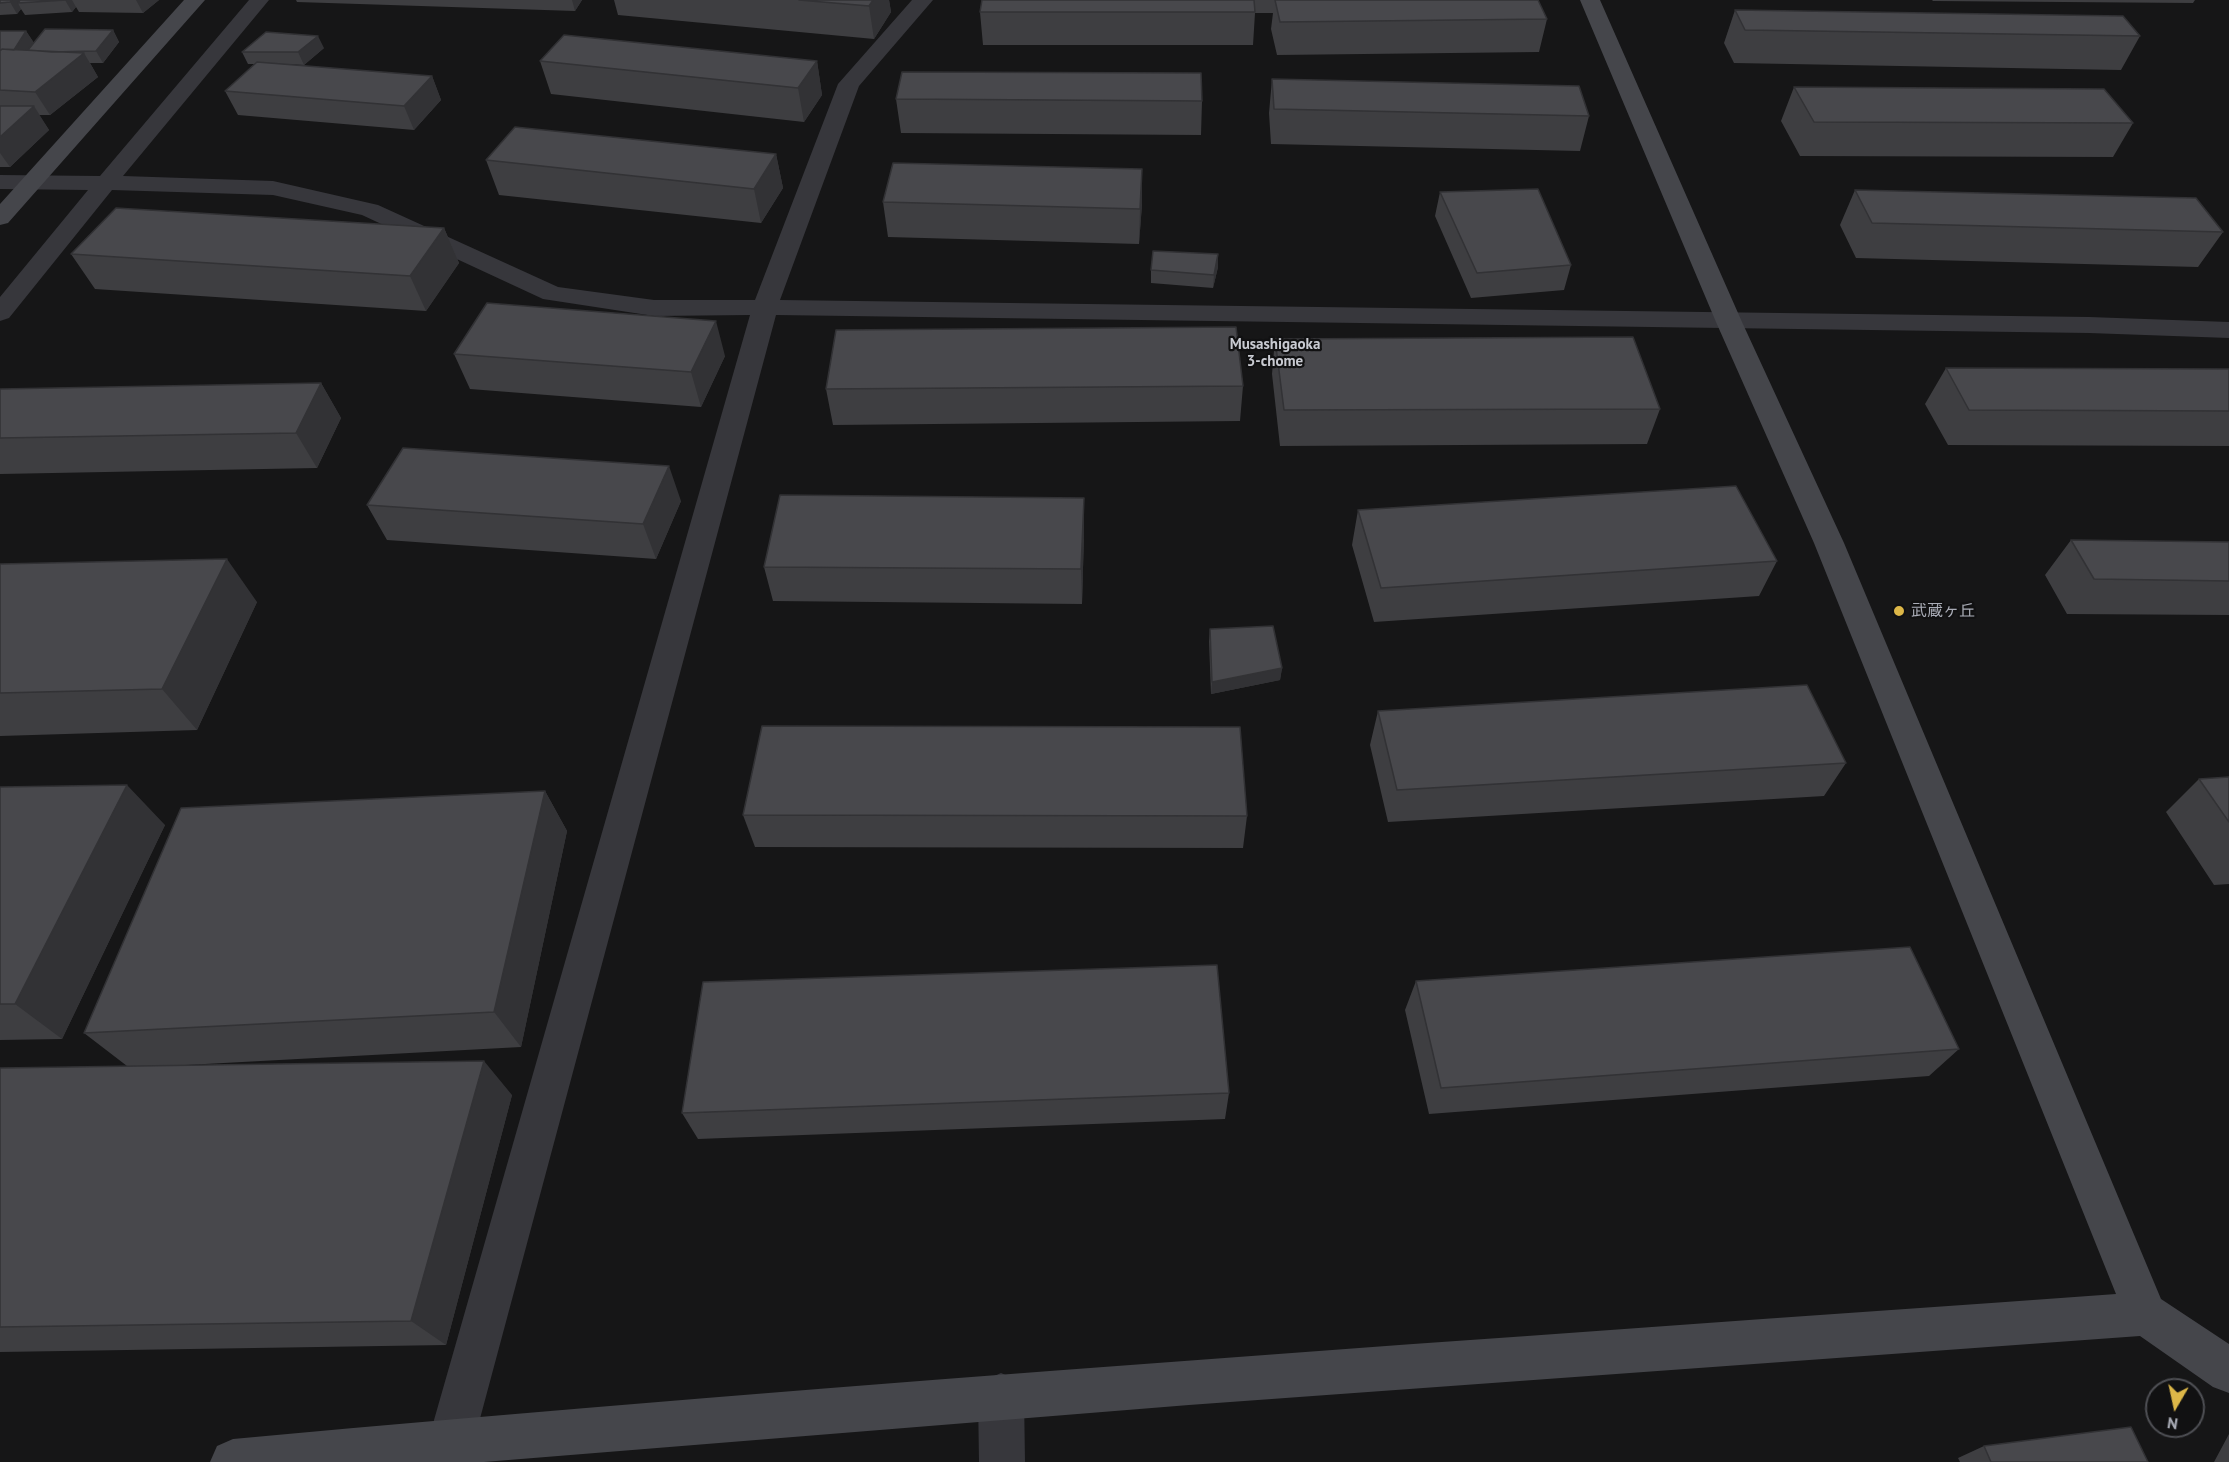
<!DOCTYPE html>
<html>
<head>
<meta charset="utf-8">
<style>
	body { margin:0 }
	#map { position:relative; width:2229px; height:1462px; overflow:hidden; background:#161617; font-family:"PT Sans",sans-serif }
	canvas { display:block }
	.north { position:absolute; left:2145px; top:1378px; width:60px; height:60px; box-sizing:border-box; background:#111112; border:2px solid #4e4f54; border-radius:50%; rotate:189deg; font-size:16px; font-weight:700; line-height:24px; text-align:center; color:#a9acb6 }
	.north::after { content:''; display:block; margin:auto; width:21px; height:27px; background:#ddb748; clip-path:polygon(50% 0,100% 100%,50% 72%,0 100%) }
</style>
</head>
<body>
<div id="map">
<canvas width="2229" height="1462"></canvas>
<div class="north">N</div>
</div>
<script>
const ctx = document.querySelector('canvas').getContext('2d');
ctx.lineJoin = 'round';
function fill(path, color) {
  ctx.fillStyle = color;
  ctx.fill(path, 'evenodd');
}
function stroke(path, color, width, dash) {
  ctx.strokeStyle = color;
  ctx.lineWidth = width;
  ctx.lineCap = dash ? 'butt' : 'round';
  ctx.setLineDash(dash || []);
  ctx.stroke(path);
}
function write(font, color, halo, rows, align = 'center') {
  ctx.font = font + ' "PT Sans","Noto Sans JP",sans-serif';
  ctx.lineWidth = 4.5;
  ctx.setLineDash([]);
  ctx.textBaseline = 'middle';
  ctx.strokeStyle = halo;
  ctx.fillStyle = color;
  for (const [text, x, y, turn = 0] of rows) {
    ctx.save();
    ctx.translate(x, y);
    ctx.rotate((+turn || 0) * Math.PI / 180);
    ctx.textAlign = isNaN(turn) ? turn : align;
    if (halo) ctx.strokeText(text, 0, 0);
    ctx.fillText(text, 0, 0);
    ctx.restore();
  }
}
fill(new Path2D(`
	M249,0H269L123,176L273,181L378,205L558,287L654,300H755L838,84L912,0H933L859,86L780,300L2089,317L2229,322V338L2089,333L776,315L474,1441L467,1457C455,1462 447,1462 435,1457L428,1441L750,315L654,316L543,299L362,215L273,195L112,190L9,318L0,321V297L88,190L0,189V175L100,176Z
	M1001,1373L1017,1380L1024,1396L1025,1462H979L978,1396L985,1380Z`), '#37373c');
fill(new Path2D(`
	M184,0H205L8,223L0,225V204Z
	M1580,0H1600L1742,322L1844,543L2161,1299L2229,1344V1393L2213,1387L2140,1336L1189,1405L484,1462H210L217,1446L233,1439C860,1381 1488,1339 2116,1294L1814,543L1716,322Z`), '#45464b');
fill(new Path2D(`
	M0,0H159L143,13L79,12L76,7L72,12L25,15L21,9L17,14L0,15Z
	M296,0H582L575,11L297,2Z
	M614,0H889L891,12L874,39L618,15Z
	M982,0H1538L1547,19L1539,52L1277,55L1271,29L1273,13H1255L1253,45H983L980,12Z
	M1932,0H2195L2193,3L1933,1Z
	M1735,10L2140,36L2121,70L1734,63L1724,43Z
	M113,30L119,42L103,63H90L98,77L50,115H39L49,130L10,167H0V31H26L34,43Z
	M324,48L304,65L283,64L432,76L441,100L414,130L238,115L225,91L255,64H248L242,52Z
	M540,61H817L822,95L804,122L551,94Z
	M1272,79L1589,116L1580,151L1271,144L1269,113Z
	M1794,87L2133,123L2113,157L1800,156L1781,121Z
	M896,99L1202,101L1201,135L901,133Z
	M776,154L783,188L761,223L499,195L486,160Z
	M1855,190L2223,232L2198,267L1856,258L1840,225Z
	M1440,192L1571,265L1564,290L1471,298L1435,216Z
	M883,202L1142,204L1139,244L888,237Z
	M444,228L459,263L426,311L95,289L71,254Z
	M1218,254V267L1213,288L1151,283V270Z
	M1275,339L1660,409L1647,444L1280,446L1272,374Z
	M454,354L725,356L701,407L470,389Z
	M1946,368L2229,369V446L1948,445L1925,404Z
	M321,383L341,418L317,468L0,474V389Z
	M1243,386L1240,421L833,425L826,389Z
	M1084,498V533L1082,604L773,601L764,567Z
	M681,501L656,559L387,540L367,505Z
	M1358,510L1777,561L1759,596L1374,622L1352,545Z
	M2071,540L2229,542V615L2067,614L2045,575Z
	M0,564L257,602L197,730L0,736Z
	M1210,629L1282,668L1280,680L1211,694L1209,641Z
	M1378,711L1846,763L1824,796L1388,822L1370,745Z
	M2229,777V884L2214,885L2166,812L2199,779Z
	M0,787L165,825L62,1039L0,1040Z
	M545,791L567,831L521,1047L168,1066L512,1095L446,1345L0,1352V1068L127,1066L84,1033Z
	M743,815L1247,816L1243,848L755,847Z
	M1416,981L1959,1049L1929,1076L1429,1114L1405,1010Z
	M1229,1093L1225,1119L698,1139L682,1113Z
	M2229,1434V1462H2214Z
	M1984,1446L2148,1462H1960L1958,1458Z`), '#3e3e41');
fill(new Path2D(`
	M12,0H28L18,3L21,9L17,14L10,2Z
	M65,0H72L76,7L72,12Z
	M136,0H159L143,13Z
	M572,0H582L575,11Z
	M873,0H889L891,12L874,39L869,6Z
	M113,30L119,42L103,63L96,51Z
	M26,31L34,43L26,52L14,51Z
	M318,36L324,48L304,65L298,52Z
	M84,53L98,77L50,115L35,92Z
	M817,61L822,95L804,122L798,88Z
	M432,76L441,100L414,130L404,106Z
	M34,106L49,130L10,167L0,153V137Z
	M776,154L783,188L761,223L754,189Z
	M1142,169V204L1139,244L1140,209Z
	M444,228L459,263L426,311L410,276Z
	M1218,254V267L1213,288L1214,275Z
	M716,321L725,356L701,407L691,372Z
	M321,383L341,418L317,468L296,433Z
	M669,466L681,501L656,559L643,524Z
	M1084,498V533L1082,604L1081,569Z
	M227,559L257,602L197,730L162,689Z
	M1282,668L1280,680L1211,694L1212,682Z
	M127,785L165,825L62,1039L15,1004Z
	M545,791L567,831L521,1047L494,1012Z
	M484,1061L512,1095L446,1345L411,1321Z`), '#323235');
const building = new Path2D(`
	M0,0H12L10,2L0,3Z
	M20,0H66L18,3Z
	M799,0H873L869,6Z
	M982,0H1254L1255,12H980Z
	M1275,0H1538L1547,19L1280,22Z
	M1735,10L2123,16L2140,36L1745,30Z
	M45,29L113,30L96,51L52,52L28,50Z
	M0,31H26L14,50L2,49L0,51Z
	M266,32L318,36L298,52H242Z
	M564,35L817,61L798,88L540,61Z
	M2,49L84,53L35,92L0,90V51Z
	M257,62L432,76L404,106L225,91Z
	M902,72L1201,73L1202,101L896,99Z
	M1272,79L1579,86L1589,116L1274,109Z
	M1794,87L2104,89L2133,123L1814,122Z
	M0,106H34L0,137Z
	M515,127L776,154L754,189L486,160Z
	M893,163L1142,169L1140,209L883,202Z
	M1538,189L1571,265L1477,273L1440,192Z
	M1855,190L2196,198L2223,232L1872,223Z
	M116,208L444,228L410,276L71,254Z
	M1153,251L1218,254L1214,275L1151,270Z
	M487,303L716,321L691,372L454,354Z
	M1236,327L1243,386L826,389L836,330Z
	M1633,337L1660,409L1284,410L1275,339Z
	M1946,368L2229,369V411L1969,410Z
	M321,383L296,433L0,438V389Z
	M403,448L669,466L643,524L367,505Z
	M1736,486L1777,561L1381,588L1358,510Z
	M780,495L1084,498L1081,569L764,567Z
	M2071,540L2229,542V581L2094,579Z
	M227,559L162,689L0,693V564Z
	M1273,626L1282,668L1212,682L1210,629Z
	M1807,685L1846,763L1397,790L1378,711Z
	M762,726L1240,727L1247,816L743,815Z
	M2229,777V822L2199,779Z
	M127,785L15,1004H0V787Z
	M545,791L494,1012L84,1033L181,808Z
	M1910,947L1959,1049L1441,1088L1416,981Z
	M1217,965L1229,1093L682,1113L703,982Z
	M484,1061L411,1321L0,1327V1068Z
	M2131,1427L2148,1462H1991L1984,1446Z`);
fill(building, '#48484c');
stroke(building, '#323235', 1.5);
for (const [x, y, r, color] of [
	[1899,611,6,"#ddb748"]
]) {
  const dot = new Path2D();
  dot.arc(x, y, r, 0, 2 * Math.PI);
  ctx.fillStyle = color;
  ctx.fill(dot);
  stroke(dot, '#111112', 2);
}
write('bold 15px', '#c9cbd2', '#111112', [
	["Musashigaoka",1275,345],
	["3-chome",1275,362]
]);
write('16px', '#a9acb6', '#111112', [
	["武蔵ヶ丘",1911,611]
], 'left');
</script>
</body>
</html>
